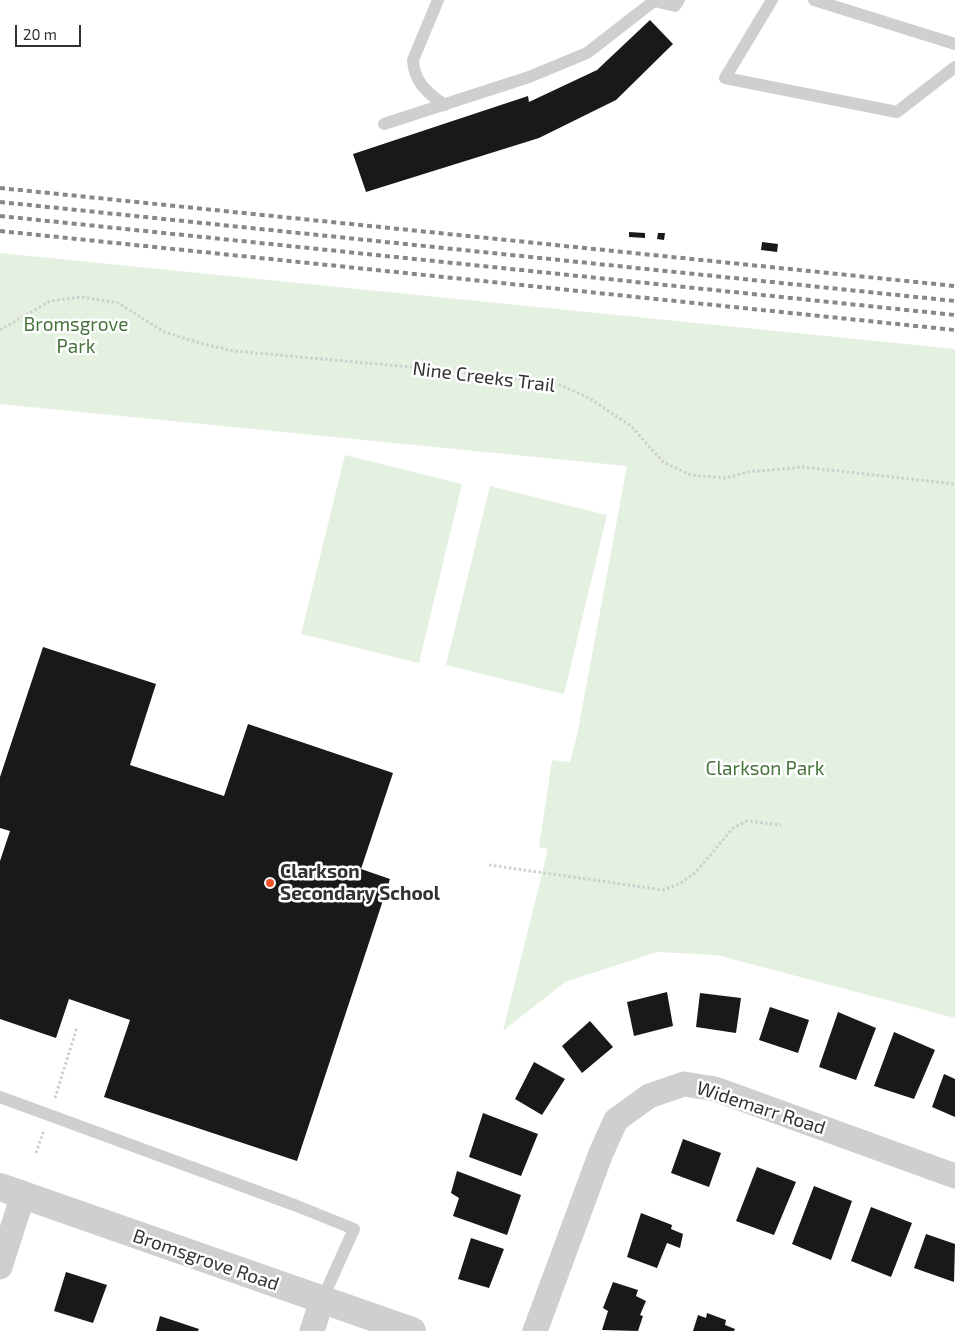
<!DOCTYPE html>
<html>
<head>
<meta charset="utf-8">
<style>
	body { margin:0 }
	#map { position:relative; width:955px; height:1331px; overflow:hidden; background:#fff; font-family:"Exo 2",sans-serif }
	canvas { display:block }
	.scale { position:absolute; left:15px; top:25px; width:66px; height:22px; box-sizing:border-box; border:2px solid #323232; border-top:0; padding-left:6px; font-size:15px; line-height:18px; white-space:nowrap; color:#323232; -webkit-text-stroke:4px #fff; paint-order:stroke }
</style>
</head>
<body>
<div id="map">
<canvas width="955" height="1331"></canvas>
<div class="scale">20 m</div>
</div>
<script>
const ctx = document.querySelector('canvas').getContext('2d');
ctx.lineJoin = 'round';
function fill(path, color) {
  ctx.fillStyle = color;
  ctx.fill(path, 'evenodd');
}
function stroke(path, color, width, dash) {
  ctx.strokeStyle = color;
  ctx.lineWidth = width;
  ctx.lineCap = dash ? 'butt' : 'round';
  ctx.setLineDash(dash || []);
  ctx.stroke(path);
}
function write(font, color, halo, rows, align = 'center') {
  ctx.font = font + ' "Exo 2",sans-serif';
  ctx.lineWidth = 5;
  ctx.setLineDash([]);
  ctx.textBaseline = 'middle';
  ctx.strokeStyle = halo;
  ctx.fillStyle = color;
  for (const [text, x, y, turn = 0] of rows) {
    ctx.save();
    ctx.translate(x, y);
    ctx.rotate((+turn || 0) * Math.PI / 180);
    ctx.textAlign = isNaN(turn) ? turn : align;
    if (halo) ctx.strokeText(text, 0, 0);
    ctx.fillText(text, 0, 0);
    ctx.restore();
  }
}
fill(new Path2D(`
	M0,253L955,349V1018L717,955L657,952L565,982L503,1031L548,849L539,847L552,760L570,762L577,736L627,466L0,404Z
	M345,455L462,484L419,663L301,634Z
	M490,486L607,515L564,694L446,665Z`), '#e4f0e0');
fill(new Path2D(`
	M650,20L673,44L616,100L539,138L366,192L353,154L528,96L529,102L597,70Z
	M629,232L645,233V238L629,237Z
	M658,233H665L664,240L657,239Z
	M762,242L778,244L777,252L761,250Z
	M43,647L156,684L130,765L224,796L248,724L393,773L361,869L390,879L297,1161L104,1097L130,1020L69,999L56,1038L0,1019V861L10,831L0,828V777Z
	M667,992L673,1026L634,1036L627,1002Z
	M700,993L741,998L736,1033L696,1027Z
	M770,1007L809,1020L798,1053L759,1040Z
	M838,1012L876,1028L856,1080L819,1067Z
	M590,1021L613,1047L582,1073L562,1046Z
	M894,1032L935,1050L914,1099L874,1086Z
	M534,1062L565,1079L542,1115L515,1099Z
	M944,1074L955,1079V1117L932,1107Z
	M483,1113L538,1134L521,1176L469,1157Z
	M683,1139L721,1153L709,1187L671,1173Z
	M757,1167L796,1182L774,1235L736,1221Z
	M457,1171L521,1195L507,1235L453,1216L459,1198L451,1193Z
	M814,1186L852,1201L831,1260L792,1244Z
	M871,1207L912,1223L891,1277L851,1261Z
	M641,1213L672,1225L671,1229L683,1234L680,1248L667,1243L657,1268L627,1257Z
	M926,1234L955,1244L954,1282L914,1268Z
	M471,1238L504,1249L489,1288L458,1279Z
	M66,1272L107,1285L93,1323L54,1311Z
	M613,1282L638,1290L636,1296L646,1301L640,1315L643,1316L638,1331L602,1330L608,1311L603,1308Z
	M707,1313L726,1320L725,1325L735,1329L734,1331H693L698,1315L706,1318Z
	M160,1316L199,1329L198,1331H156Z`), '#191919');
stroke(new Path2D(`
	M0,330L50,301L82,297L118,303L164,332L203,344L234,351L443,370L558,384L589,398L631,426L663,462L691,475L726,478L747,472L803,467L955,484
	M489,865L663,890L679,884L695,873L733,828L747,821L781,825
	M55,1098L77,1027
	M36,1153L44,1130`), '#cfcfcf', 3, [2.5, 2.5]);
stroke(new Path2D(`
	M438,0L413,60C414,82 427,93 445,105
	M651,0L675,6L679,0
	M772,0L725,78L897,112L955,67
	M814,0L955,44
	M384,124L529,77L587,53L654,1
	M0,1097L297,1206L354,1229L322,1300`), '#cfcfcf', 12);
stroke(new Path2D(`
	M0,1267L23,1195
	M312,1331L322,1300
	M535,1331L601,1153L616,1120L649,1096L684,1084L715,1089L955,1176`), '#cfcfcf', 25);
stroke(new Path2D(`
	M0,1187L412,1331`), '#cfcfcf', 28);
stroke(new Path2D(`
	M0,188L955,286
	M0,202L955,301
	M0,216L955,315
	M0,231L955,330`), '#878787', 4, [5, 4]);
for (const [x, y, r, color] of [
	[270,883,5,"#f4542a"]
]) {
  const dot = new Path2D();
  dot.arc(x, y, r, 0, 2 * Math.PI);
  ctx.fillStyle = color;
  ctx.fill(dot);
  stroke(dot, '#fff', 2);
}
write('19px', '#45733b', '#fff', [
	["Bromsgrove",76,325],
	["Park",76,347],
	["Clarkson Park",765,769]
]);
write('19px', '#323232', '#fff', [
	["Nine Creeks Trail",484,377,7],
	["Widemarr Road",761,1108,18],
	["Bromsgrove Road",206,1260,19]
]);
write('bold 19px', '#323232', '#fff', [
	["Clarkson",280,872],
	["Secondary School",280,894]
], 'left');
</script>
</body>
</html>
